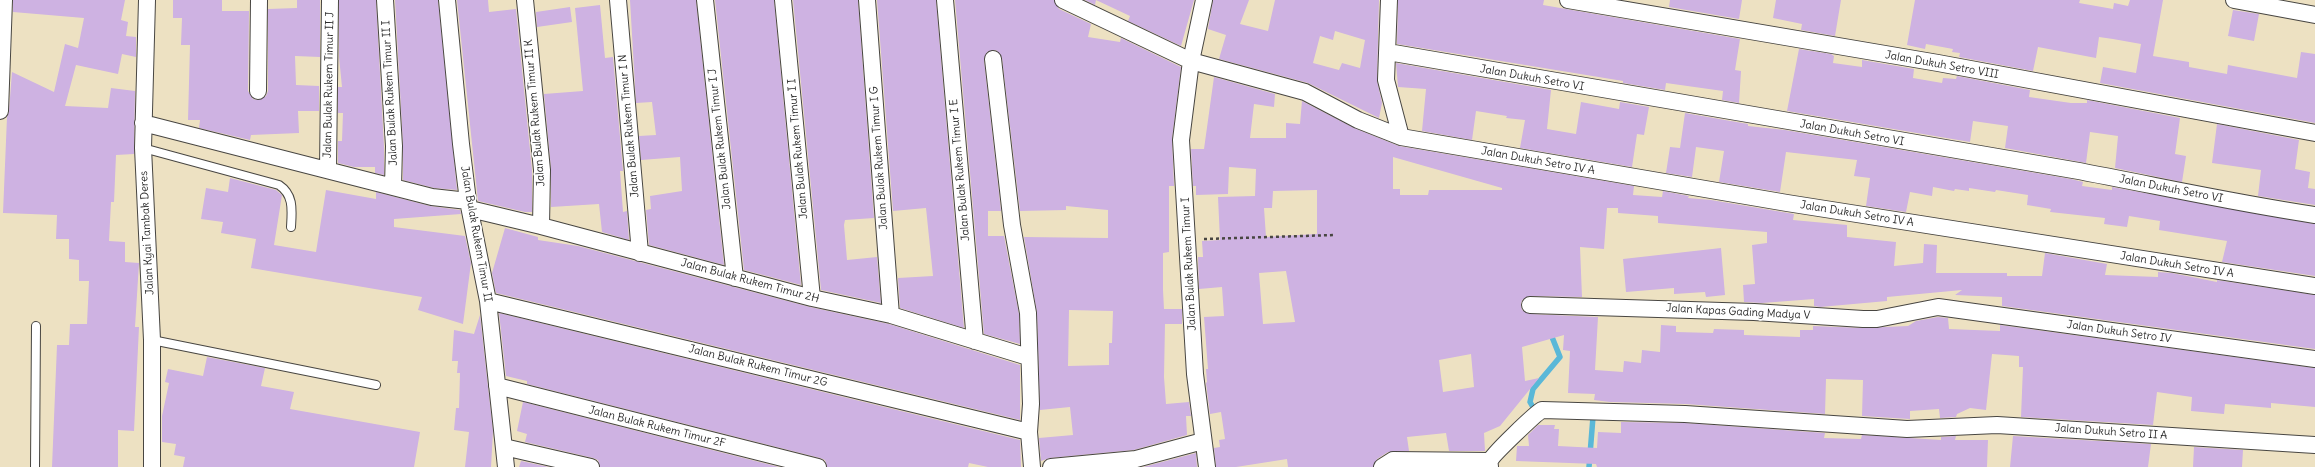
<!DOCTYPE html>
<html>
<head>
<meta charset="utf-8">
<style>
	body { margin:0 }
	canvas { display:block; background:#ede1c2 }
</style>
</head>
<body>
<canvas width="2315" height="467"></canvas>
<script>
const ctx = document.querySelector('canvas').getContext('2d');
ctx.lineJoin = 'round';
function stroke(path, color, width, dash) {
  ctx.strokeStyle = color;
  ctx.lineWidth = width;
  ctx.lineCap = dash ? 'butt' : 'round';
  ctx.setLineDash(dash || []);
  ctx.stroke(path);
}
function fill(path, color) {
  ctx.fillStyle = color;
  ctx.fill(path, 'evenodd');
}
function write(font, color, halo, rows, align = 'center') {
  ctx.font = font + ' Delius,sans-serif';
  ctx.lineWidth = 3.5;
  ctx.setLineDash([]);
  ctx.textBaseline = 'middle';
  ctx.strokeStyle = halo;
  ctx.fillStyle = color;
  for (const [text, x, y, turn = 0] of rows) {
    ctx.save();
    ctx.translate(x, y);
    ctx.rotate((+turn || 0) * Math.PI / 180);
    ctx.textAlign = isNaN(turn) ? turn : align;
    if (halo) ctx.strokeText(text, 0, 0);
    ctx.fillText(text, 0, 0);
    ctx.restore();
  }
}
stroke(new Path2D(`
	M1534,409L1530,402L1533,389L1560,357L1550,332
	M1588,417H1593L1589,467`), '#5ab8d8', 5.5);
fill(new Path2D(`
	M13,0H125L121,20L128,22L126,36L136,37V57L122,54L118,74L76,65L65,106L108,108L111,88L135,91L134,154L116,155L114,202H111L109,241L125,242V262L139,263L135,327H139L134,431L118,430V467H52L57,345H69L70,324H87L89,281H79V260L69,259V239H56L57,215L3,213L7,117L9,111L12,72L54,92L65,44L78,48L84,18L13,12Z
	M173,0H222V11H249L248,91L253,99L258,100L266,96L268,91V9L297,8V0H320V57L295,56L296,85L319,86V111H298L299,133L251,135L250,140L199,128L200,120H188L190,45H181L182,18H173Z
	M339,0H376L384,146V175L375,173V167H354L338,163V141H342L343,113H338V87H342L339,57Z
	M395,0H438L457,190L434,188L403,180V145Z
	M457,0H488L489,12L516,9L532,170V212H525L478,201Z
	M630,0H696L724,265L649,245L646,210L651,209L650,196L682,191L680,157L641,160L639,136L656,135L652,102L636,103Z
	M715,0H774L801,285L744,270Z
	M793,0H858L874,218L845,220L844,225L847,260L877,257L881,303L821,290Z
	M877,0H936L964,328L900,308L898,278L933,276L926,208L893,211Z
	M955,0H1054L1059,9L1091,24L1088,37L1120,42L1121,38L1181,67L1172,139L1174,186H1169V252L1163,253V290L1164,309H1182V324H1165L1164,377L1166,404L1189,402L1191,416H1186L1187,435L1134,450L1050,458L1041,461L1039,438L1073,435L1070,407L1040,410L1037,313L1024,237L1108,238V210L1066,206V210L1020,211L1002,58L996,50L987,52L984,60L1001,211H988V236H1004L1019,314L1020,344L984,334ZM1069,310L1113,311L1112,343H1109V365L1068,366Z
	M1085,0H1194L1181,46L1128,21L1130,16L1096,0L1095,5Z
	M1213,0H1249L1240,24L1268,31L1275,0H1379L1377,80L1382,103L1379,118L1308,83L1219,59L1226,35L1208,29ZM1335,31L1365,40L1360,68L1342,63L1339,70L1313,63L1320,36L1333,40Z
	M1398,0H1544L1543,5L1740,39L1735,70L1741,71L1739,103L1722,100L1723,91L1666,83L1665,90L1623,83V81L1397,44Z
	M1670,0H1742L1739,19L1669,7Z
	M1776,0H1841L1835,36L1801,30L1802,24L1773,18Z
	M1915,0H2080L2079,3L2113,9L2114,3L2128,6L2130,0H2163L2153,56L2189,62V67L2227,74L2228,65L2297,78L2301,52L2315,54V123L2100,83L2103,67L2136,73L2141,44L2113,39L2099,37L2096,58L2038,47L2033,71L1959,57L1960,53L1952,52L1953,49L1926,44L1925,49L1907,45Z
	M600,5L605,58L613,57L623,171H620L623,212L627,211L629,240L602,232L599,204L551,207V169L544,94L583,91L575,8Z
	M570,7L572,22L537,27L536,12Z
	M2233,10L2259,14L2254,41L2228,36Z
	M1799,49L1831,54L1834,56L1833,63L1862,67V60L1914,69L1913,78L1942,83L1943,78L1956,79L1957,76L2030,90L2029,97L2071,103H2087V100L2180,118L2175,154L2186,156L2182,182L2115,168L2118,136L2090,132L2086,163L2005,148L2008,126L1973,121L1970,142L1787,111Z
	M1396,63L1551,90L1547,129L1576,134L1581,102L1619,109L1620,102L1649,107L1644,135L1637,134L1632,167L1520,148L1525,120L1506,118L1507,116L1476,111L1472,140L1422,131L1426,89L1398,87Z
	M1214,77L1275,94L1274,107L1254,104L1250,138H1286V123L1300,124L1302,101L1354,128L1399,146L1634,186L1633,195L1662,197L1663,191L1689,196L1688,198L1711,200L1794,214L1793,220L1847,225V237L1896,242L1894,266L1923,263L1924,244L1937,245L1936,273H2007V276H2042L2045,253L2107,264L2105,275L2158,277V272L2172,273L2217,282V280L2315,295V349L2002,306V297L1955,295L1962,290L1887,297V301L1820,307L1814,306V299L1762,303L1744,302L1743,285L1755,284L1752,245L1767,243V232L1658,223V216L1618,213V208H1607L1604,249L1580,247L1582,297L1530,296L1522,300L1521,304L1522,310L1530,314L1598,317L1595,370L1623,372L1624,361L1641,363L1642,350L1660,352L1661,325L1676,326V332L1713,333L1714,329L1744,330V335L1800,337V330H1813V326L1863,328L1908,326L1916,321L1938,317L1948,318L1949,329L2000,331V325L2315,368V407L2271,403V408L2225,404L2224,414L2191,411L2192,397L2157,392L2153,425L2021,417L2023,367H2019V356L1992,354L1986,410L1970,408L1957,414L1956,417L1940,418L1939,409L1910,411V419L1862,416L1863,380L1826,379L1825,414L1685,404L1610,402L1594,400L1595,394L1568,393L1570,351L1563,350L1564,335L1522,347L1525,381L1539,378L1500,426L1484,433L1485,451H1449L1446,433L1407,437L1409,451L1388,452L1377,459L1373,467H1288L1287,459L1236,467H1216L1214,448L1220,447L1219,440L1225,439L1221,412L1210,414L1206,383L1207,382L1206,369H1208L1204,317L1224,316L1222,287L1199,289L1198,257H1203L1202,241L1220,240L1218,197L1255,196L1256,169L1229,167L1228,194L1196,195V186H1193L1191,149H1204ZM1393,157L1502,188V190H1429L1428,195H1400V189H1393ZM1317,190V234L1266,237L1264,208H1272L1273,191ZM1286,271L1295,322L1263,324L1259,273ZM1471,354L1474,387L1443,392L1439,360Z
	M1685,113L1748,124V126L1785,130L2071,179L2083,182L2082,186L2112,190V187L2315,224V276L2222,262L2227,241L2159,230L2160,221L2129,216L2127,227L2104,224L2105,218L2050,212L2051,209L2027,205L2028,195L1996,190L1995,192L1969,188V191L1955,189L1954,191L1933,187L1932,196L1910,192L1906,212L1866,206L1870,178L1854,176L1857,160L1786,152L1780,192L1719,182L1724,151L1696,147L1692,177L1666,173L1670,147L1680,148Z
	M2217,124L2299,140L2295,169L2310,172L2308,188L2315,189V205L2258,196L2261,170L2212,163Z
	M230,178L276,190L282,195L274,245L316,252L326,190L376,199V192L430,206L460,210L461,214L394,219V227L465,236L471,263L463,324L418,310L422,297L251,268L256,239L221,233L223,222L201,219L206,188L228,192Z
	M505,228L538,237V240L578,246L810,307L889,324L1020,365V420L496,293L492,273Z
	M1721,248L1725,295L1706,297L1705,292L1674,294V288L1626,292L1623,259Z
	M499,313L1020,440L1021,467H988L969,463L968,467H827L825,460L820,458L527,384V381L506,376Z
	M480,315L493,431L491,467H465L469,432L454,430L456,408H459L460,373H457L458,361H452L454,330L474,334Z
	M207,357L265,368L261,386L294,392L290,409L420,432L414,467H183L185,457L174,455L176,444L162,442V416L169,383L165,382L168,369L203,376Z
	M523,402L779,467H600L598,460L593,458L525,442L527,434L517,431Z
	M1621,422L1685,423L1825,433L1824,438L1861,439L1862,435L1941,440V437L1956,436L1955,440H1988L1987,467H1597L1596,464L1516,461L1517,446H1529L1528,435L1538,425H1555L1554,429H1559L1558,446L1597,448L1598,432L1621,433Z
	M2013,436L2151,444L2148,467H2010Z
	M2194,447L2243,450L2242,467H2193Z
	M1196,453L1197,467H1143Z
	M521,461L549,467H519Z`), '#ceb2e2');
const lane = new Path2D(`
	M143,148L279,185C294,195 292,210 291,227
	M152,340L376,385
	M35,467L36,326`);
const street = new Path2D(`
	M147,0L143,148L152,340V467
	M385,0L394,146L393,187
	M447,0L461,144L468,201L488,301L506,467
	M525,0L542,170L541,226
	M618,0L640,253
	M705,0L735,278
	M783,0L812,298
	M867,0L891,315
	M945,0L975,341
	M1063,0L1191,61L1305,92L1358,120L1401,137L1787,203L2315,286
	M1204,0L1191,61L1181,140L1195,374L1207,467
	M1389,0L1386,80L1401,137
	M1568,0L1938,63L2315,133
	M2234,0L2315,15
	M1388,52C1616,93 1845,129 2073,170C2154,185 2234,203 2315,215
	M993,59L1012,225L1028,313L1031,404L1029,432L1032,467
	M258,91L259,0
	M0,111L4,0
	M143,123L432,197L468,201
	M328,170L330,0
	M470,209L541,226L812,298L891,315L1028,357
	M488,301L1029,432
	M1530,305L1754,312L1863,319H1877L1938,307L2315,359
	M497,386L818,467
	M504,447L591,467
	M1051,467L1136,459L1203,441
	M1382,467L1393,460L1490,461
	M1490,467C1490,465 1489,463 1490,461C1492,455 1536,413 1542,410L1685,414L1907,429L1997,425L2315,445`);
stroke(lane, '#484642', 10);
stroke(street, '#484642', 18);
stroke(new Path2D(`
	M1204,239L1335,235`), '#484642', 2.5, [3, 3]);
stroke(lane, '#fff', 8);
stroke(street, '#fff', 16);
write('11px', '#2b2b2b', '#fff', [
	["Jalan Dukuh Setro VIII",1942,65,10],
	["Jalan Dukuh Setro VI",1532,78,10],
	["Jalan Bulak Rukem Timur II J",329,85,-89],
	["Jalan Bulak Rukem Timur II I",390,93,-93],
	["Jalan Bulak Rukem Timur II K",535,113,-95],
	["Jalan Bulak Rukem Timur I N",629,126,-95],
	["Jalan Dukuh Setro VI",1852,133,10],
	["Jalan Bulak Rukem Timur I J",720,139,-96],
	["Jalan Bulak Rukem Timur I I",798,149,-95],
	["Jalan Bulak Rukem Timur I G",879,158,-94],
	["Jalan Dukuh Setro IV A",1538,161,10],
	["Jalan Bulak Rukem Timur I E",960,170,-95],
	["Jalan Dukuh Setro VI",2171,189,11],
	["Jalan Dukuh Setro IV A",1857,214,9],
	["Jalan Kyai Tambak Deres",147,233,-93],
	["Jalan Bulak Rukem Timur II",476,234,80],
	["Jalan Bulak Rukem Timur I",1189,264,-93],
	["Jalan Dukuh Setro IV A",2177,265,9],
	["Jalan Bulak Rukem Timur 2H",750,281,15],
	["Jalan Kapas Gading Madya V",1738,312,3],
	["Jalan Dukuh Setro IV",2119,332,8],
	["Jalan Bulak Rukem Timur 2G",758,366,14],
	["Jalan Bulak Rukem Timur 2F",657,427,14],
	["Jalan Dukuh Setro II A",2111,432,4]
]);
</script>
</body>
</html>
